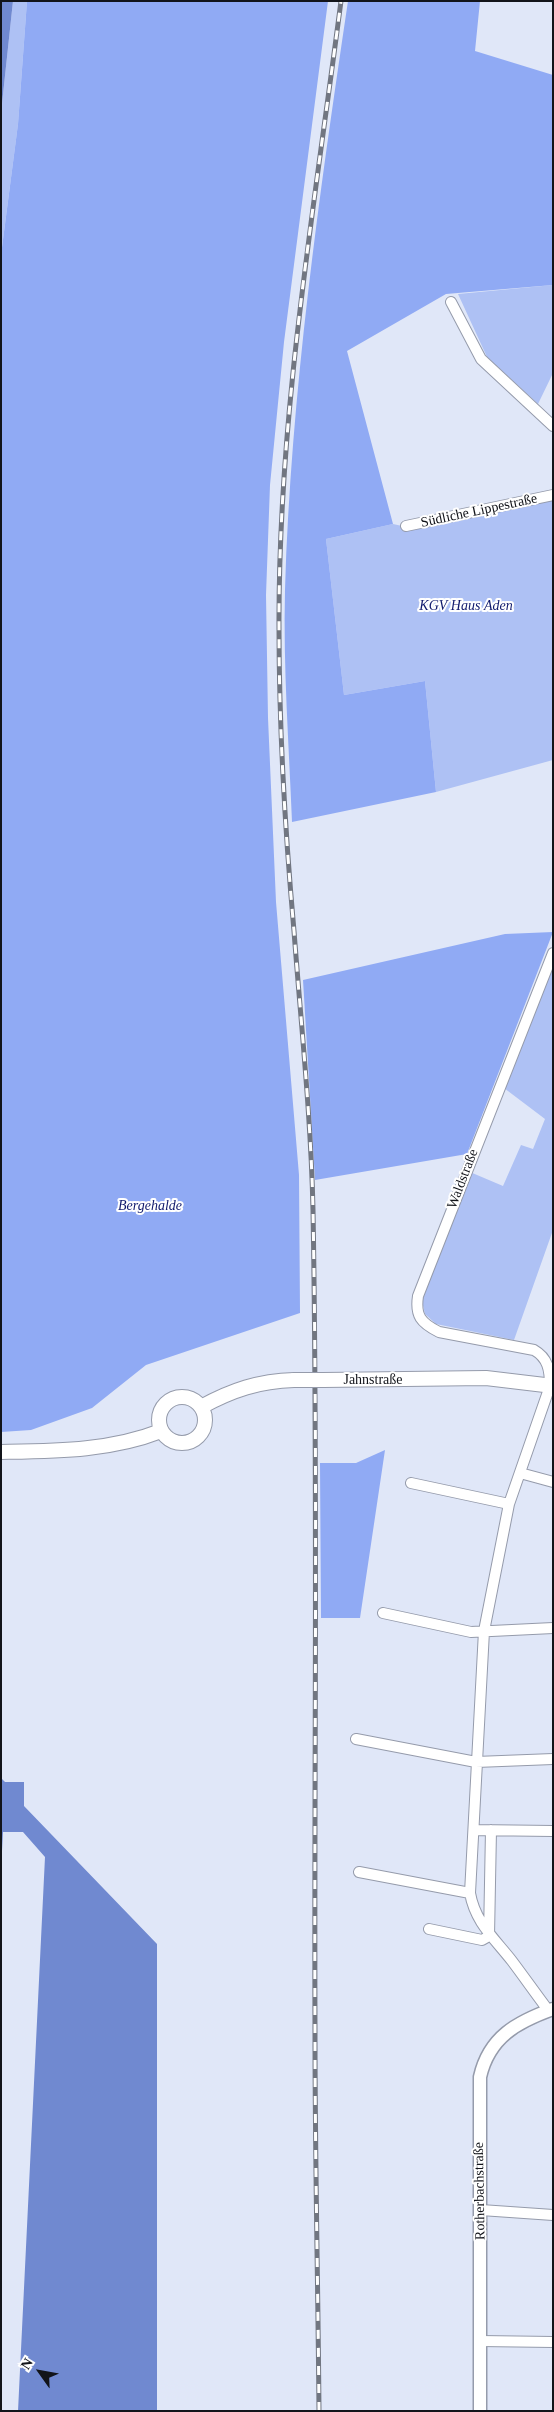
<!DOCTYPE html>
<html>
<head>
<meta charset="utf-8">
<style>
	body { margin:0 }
	#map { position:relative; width:554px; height:2412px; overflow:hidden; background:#e0e7f8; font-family:Georgia,serif }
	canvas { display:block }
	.frame { position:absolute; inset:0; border:2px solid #12141a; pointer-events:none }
	.north { position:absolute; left:15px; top:2347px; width:50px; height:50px; -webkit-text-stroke:4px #fff; paint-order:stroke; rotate:302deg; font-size:14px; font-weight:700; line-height:20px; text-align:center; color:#12141a }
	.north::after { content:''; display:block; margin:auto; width:18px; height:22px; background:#12141a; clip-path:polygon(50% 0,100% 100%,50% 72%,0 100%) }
</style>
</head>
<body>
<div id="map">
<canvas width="554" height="2412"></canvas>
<div class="frame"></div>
<div class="north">N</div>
</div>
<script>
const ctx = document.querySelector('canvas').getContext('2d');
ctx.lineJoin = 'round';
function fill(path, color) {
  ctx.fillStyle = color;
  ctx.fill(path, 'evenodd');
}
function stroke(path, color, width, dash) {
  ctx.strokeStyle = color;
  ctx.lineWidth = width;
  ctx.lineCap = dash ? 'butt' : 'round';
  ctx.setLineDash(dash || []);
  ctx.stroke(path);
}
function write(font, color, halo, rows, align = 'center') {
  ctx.font = font + ' Georgia,serif';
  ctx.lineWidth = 4;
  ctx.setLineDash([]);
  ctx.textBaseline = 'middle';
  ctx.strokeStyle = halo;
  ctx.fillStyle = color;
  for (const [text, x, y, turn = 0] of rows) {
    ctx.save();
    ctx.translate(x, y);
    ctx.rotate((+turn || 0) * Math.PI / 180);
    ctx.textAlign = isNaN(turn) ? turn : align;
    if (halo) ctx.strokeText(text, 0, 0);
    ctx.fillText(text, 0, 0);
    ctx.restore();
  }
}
fill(new Path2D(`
	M13,1H27L18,124L1,255V113Z
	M553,285V373L538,404L487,357L458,294Z
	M553,499V760L436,792L425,681L344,695L326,539L393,524L416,529Z
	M553,967V1230L514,1340L436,1324L425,1314L422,1301L470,1172L503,1186L521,1145L533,1149L545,1119L504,1088Z`), '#aec1f4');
fill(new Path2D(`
	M27,1H328L284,342L270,485L266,595L268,718L276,902L299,1175L300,1313L146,1365L92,1408L31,1430L1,1432V255L18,124Z
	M348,1H480L475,51L553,75V285L446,294L347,351L393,524L326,539L344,695L425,681L436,792L292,822C289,745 283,667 285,590C291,393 319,196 348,1Z
	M553,932L467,1154L315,1180L303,980L505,934Z
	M385,1450L360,1618H321L320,1463H356Z`), '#90aaf4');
fill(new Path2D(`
	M1,1H13L1,113Z
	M1,1778L5,1782H24V1806L157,1944V2411H18L45,1857L23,1832H3L1,1870Z`), '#7089d0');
const minor = new Path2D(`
	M451,302L481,359L553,426
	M406,526L553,495
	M520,1473L553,1482
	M411,1483L509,1504
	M383,1613L471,1632L553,1628
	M356,1739L476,1762L553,1759
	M474,1830L553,1831
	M359,1872L470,1893
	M429,1929L482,1940L489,1936
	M489,1936L491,1830
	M548,2010C536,1994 524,1977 512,1961C494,1938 475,1922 470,1893L484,1631L509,1504L550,1386C550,1370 548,1358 534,1350L439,1332C421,1323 415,1316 418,1296L553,953
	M481,2210L553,2215
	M480,2341L553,2342`);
const tertiary = new Path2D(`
	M480,2411V2077C489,2037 517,2022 553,2009`);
const secondary = new Path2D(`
	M323,1380L486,1378L553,1386
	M159 1420a23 23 0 1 1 46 0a23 23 0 1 1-46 0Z
	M201,1407C232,1390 259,1381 294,1380
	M1,1452C56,1451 110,1451 161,1431`);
stroke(minor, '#959bab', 12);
stroke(tertiary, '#959bab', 15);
stroke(secondary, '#959bab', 16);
stroke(minor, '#fff', 10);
stroke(tertiary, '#fff', 12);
stroke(secondary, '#fff', 14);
const rail = new Path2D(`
	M319,2411C318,2285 315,2160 315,2035C314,1760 318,1485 313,1210C311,1117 301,1024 294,931C285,830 279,730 279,628C278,417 314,210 341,1`);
stroke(rail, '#717681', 5);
stroke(rail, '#fff', 3, [9]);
const secondaryBridge = new Path2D(`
	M294,1380H323`);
stroke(secondaryBridge, '#959bab', 16, []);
stroke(secondaryBridge, '#fff', 14);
write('14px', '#12141a', '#fff', [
	["Südliche Lippestraße",479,511,-12],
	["Waldstraße",463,1179,-69],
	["Jahnstraße",373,1380],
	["Rotherbachstraße",480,2191,-91]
]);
write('italic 14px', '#101a6d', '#fff', [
	["KGV Haus Aden",466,606],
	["Bergehalde",150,1206]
]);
</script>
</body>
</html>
